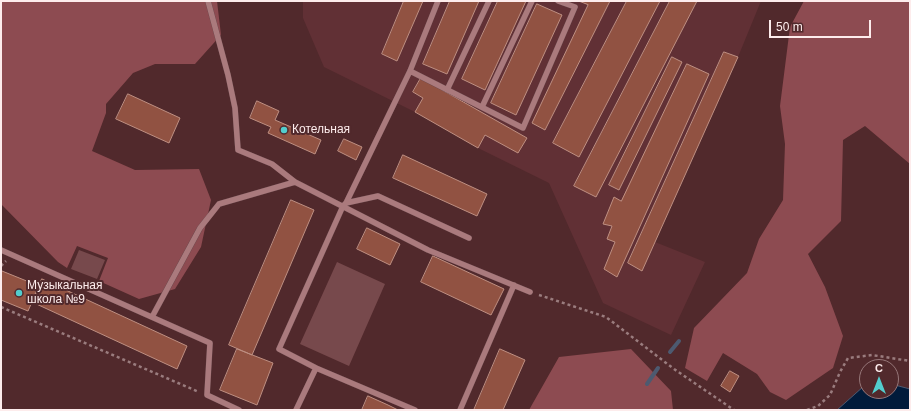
<!DOCTYPE html>
<html>
<head>
<meta charset="utf-8">
<style>
	body { margin:0 }
	#map { position:relative; width:911px; height:411px; overflow:hidden; background:#51292c; font-family:Arial,sans-serif }
	canvas { display:block }
	.frame { position:absolute; inset:0; border:2px solid #fdecec; pointer-events:none }
	.north { position:absolute; left:859px; top:359px; width:40px; height:40px; box-sizing:border-box; background:#51292c; border:1px solid #967779; border-radius:50%; rotate:0deg; font-size:11px; font-weight:700; line-height:16px; text-align:center; color:#fdecec }
	.north::after { content:''; display:block; margin:auto; width:14px; height:18px; background:#52cdcd; clip-path:polygon(50% 0,100% 100%,50% 72%,0 100%) }
	.scale { position:absolute; left:769px; top:20px; width:102px; height:18px; box-sizing:border-box; border:2px solid #fdecec; border-top:0; padding-left:5px; font-size:12px; line-height:14px; white-space:nowrap; color:#fdecec; -webkit-text-stroke:3px #51292c; paint-order:stroke }
</style>
</head>
<body>
<div id="map">
<canvas width="911" height="411"></canvas>
<div class="frame"></div>
<div class="north">С</div>
<div class="scale">50 m</div>
</div>
<script>
const ctx = document.querySelector('canvas').getContext('2d');
ctx.lineJoin = 'round';
function fill(path, color) {
  ctx.fillStyle = color;
  ctx.fill(path, 'evenodd');
}
function stroke(path, color, width, dash) {
  ctx.strokeStyle = color;
  ctx.lineWidth = width;
  ctx.lineCap = dash ? 'butt' : 'round';
  ctx.setLineDash(dash || []);
  ctx.stroke(path);
}
function write(font, color, halo, rows, align = 'center') {
  ctx.font = font + ' Arial,sans-serif';
  ctx.lineWidth = 4;
  ctx.setLineDash([]);
  ctx.textBaseline = 'middle';
  ctx.strokeStyle = halo;
  ctx.fillStyle = color;
  for (const [text, x, y, turn = 0] of rows) {
    ctx.save();
    ctx.translate(x, y);
    ctx.rotate((+turn || 0) * Math.PI / 180);
    ctx.textAlign = isNaN(turn) ? turn : align;
    if (halo) ctx.strokeText(text, 0, 0);
    ctx.fillText(text, 0, 0);
    ctx.restore();
  }
}
fill(new Path2D(`
	M303,1H761L738,57L655,242L705,262L671,335L603,303L549,183L478,148L415,112L324,67L303,18Z`), '#613035');
fill(new Path2D(`
	M79,250L105,260L97,279L71,269Z
	M337,262L385,284L349,366L300,344Z`), '#77494c');
fill(new Path2D(`
	M1,1H217L221,35L195,64H155L133,73L106,104V113L92,151L135,170L199,169L211,200L201,247L175,289L139,299L99,281L108,258L77,246L67,268L58,262L1,204Z
	M804,1H910V164L865,126L843,140L841,221L808,254L825,287L843,336L833,368L786,400L770,392L757,374L723,353L707,381L685,368L694,328L747,273L759,239L783,200L785,144L780,106L790,27Z
	M631,349L671,391L673,410H529L559,357Z`), '#8d4b51');
const water = new Path2D(`
	M891,384L910,389V410H837L864,386L867,385V391H891Z`);
fill(water, '#011b3b');
stroke(water, '#4d5a70', 1);
stroke(new Path2D(`
	M670,352L679,341
	M647,384L658,368`), '#4d5a70', 4);
const building = new Path2D(`
	M404,1H423L397,61L382,54Z
	M450,1H479L447,74L423,64Z
	M498,1H526L485,90L462,79Z
	M579,1H610L545,130L532,123L588,5Z
	M627,1H660L579,157L553,143Z
	M670,1H697L596,197L574,186Z
	M537,4L562,15L516,115L491,103Z
	M724,52L738,57L642,271L628,263Z
	M672,57L682,62L619,190L609,185Z
	M687,64L709,74L617,277L604,269L615,242L607,239L612,226L603,224L614,197L621,201Z
	M421,78L527,138L518,153L485,135L478,148L415,112L423,98L413,92Z
	M128,94L180,118L169,143L116,119Z
	M257,101L279,111L275,120L321,140L315,154L268,133L271,127L250,118Z
	M344,139L362,147L356,160L338,151Z
	M403,155L487,194L477,216L393,178Z
	M291,200L314,210L252,355L229,345Z
	M367,228L400,244L390,265L357,249Z
	M433,256L504,289L491,315L421,282Z
	M2,271L39,286L28,311L1,300Z
	M42,279L187,346L177,369L32,302Z
	M237,349L273,363L257,405L220,390Z
	M500,349L525,360L503,410H474Z
	M730,371L739,376L730,392L721,386Z
	M368,396L388,405L398,410H362Z`);
fill(building, '#915242');
stroke(building, '#be8f82', 1);
const service = new Path2D(`
	M208,1L228,75L235,108L238,150L272,164L295,182
	M410,71L523,128L575,7L558,1
	M447,90L489,1
	M482,107L532,1
	M346,203L378,196L469,238
	M1,250L210,343L207,395L239,410
	M152,317L200,228L219,204L295,182L428,250L530,292
	M316,368L415,410
	M296,410L316,368L279,349L343,206L346,203L410,71L438,1
	M460,410L514,285`);
stroke(service, '#654549', 6);
stroke(new Path2D(`
	M1,266L6,261
	M539,295L606,317L674,369L734,410
	M1,307L199,392
	M807,410L818,406L830,395L840,372L848,358L872,355L910,361`), '#9a7c7e', 2.5, [3, 3]);
stroke(service, '#aa7a7d', 5.5);
for (const [x, y, r, color] of [
	[284,130,4,"#52cdcd"],
	[19,293,4,"#52cdcd"]
]) {
  const dot = new Path2D();
  dot.arc(x, y, r, 0, 2 * Math.PI);
  ctx.fillStyle = color;
  ctx.fill(dot);
  stroke(dot, '#51292c', 1.5);
}
write('12px', '#fdecec', '#51292c', [
	["Котельная",292,130],
	["Музыкальная",27,286],
	["школа №9",27,300]
], 'left');
</script>
</body>
</html>
